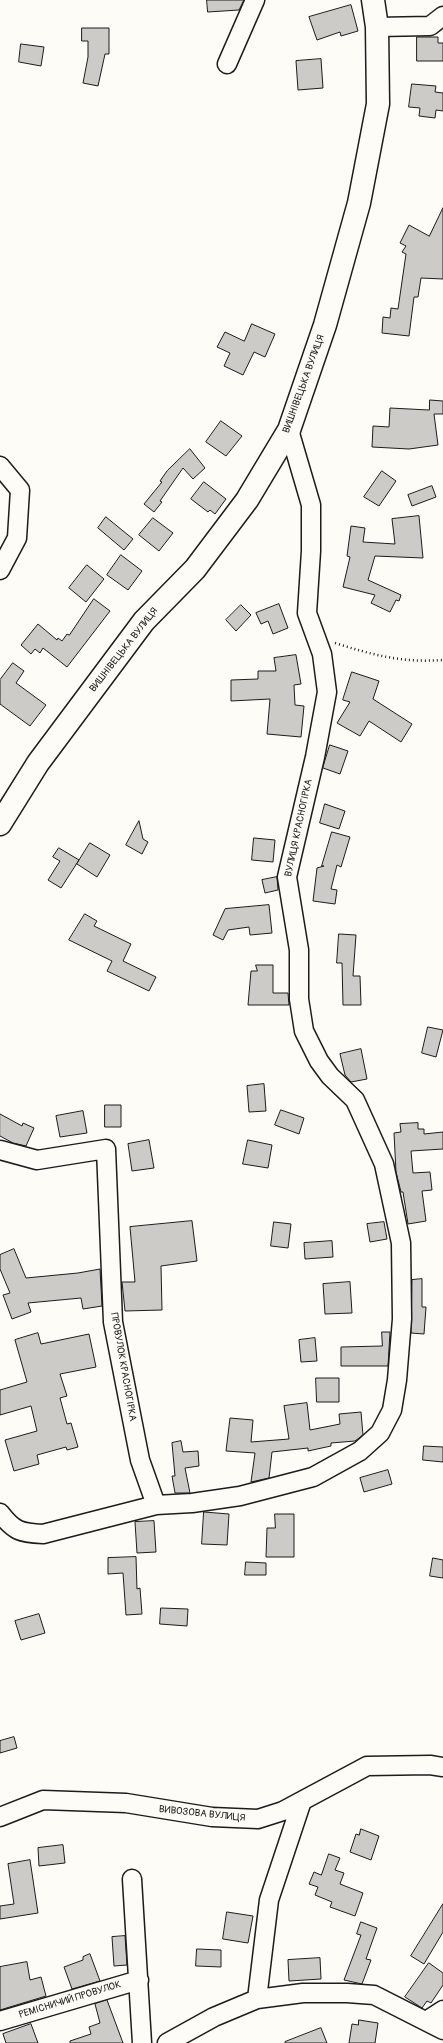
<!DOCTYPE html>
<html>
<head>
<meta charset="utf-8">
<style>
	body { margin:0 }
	canvas { display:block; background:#fdfcf7 }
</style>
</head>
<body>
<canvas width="443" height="2043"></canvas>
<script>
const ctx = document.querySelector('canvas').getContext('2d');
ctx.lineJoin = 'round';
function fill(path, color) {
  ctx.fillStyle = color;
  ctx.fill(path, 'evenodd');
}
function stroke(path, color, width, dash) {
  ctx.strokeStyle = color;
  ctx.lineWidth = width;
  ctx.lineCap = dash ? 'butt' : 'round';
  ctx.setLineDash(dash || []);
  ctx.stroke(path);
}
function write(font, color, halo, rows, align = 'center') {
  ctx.font = font + ' Pangolin,sans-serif';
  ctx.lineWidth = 3;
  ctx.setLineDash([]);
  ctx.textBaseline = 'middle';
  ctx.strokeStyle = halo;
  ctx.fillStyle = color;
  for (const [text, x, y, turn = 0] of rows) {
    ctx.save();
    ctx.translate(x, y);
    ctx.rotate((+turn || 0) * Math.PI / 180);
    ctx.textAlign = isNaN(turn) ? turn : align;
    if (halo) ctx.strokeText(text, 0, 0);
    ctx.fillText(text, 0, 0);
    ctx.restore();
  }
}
const building = new Path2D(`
	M207,0H244L239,10L208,12Z
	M351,5L358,31L341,36L340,32L317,40L309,17Z
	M82,28H109V54H105L98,86L83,83L88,57V41H82Z
	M417,37H438V43H443V61H417Z
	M21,44L44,47L41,66L19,62Z
	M321,59L323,88L298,90L296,61Z
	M412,84L436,86L435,92L443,93V111L436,110L435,118L419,116L420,108L409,107Z
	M443,208V279L421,278L418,297H414L409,336L382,333L383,317L390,318L391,308L398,309L406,254L402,252L406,246L400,243L409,225L429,236Z
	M252,324L275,334L265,357L254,352L243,375L224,366L230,353L217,347L225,332L244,341Z
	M430,400L443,401V414H434L438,445L409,449L372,447L373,426L389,427L390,408L429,410Z
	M221,421L242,436L226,456L206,442Z
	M190,449L205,468L193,479L183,468L160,501L162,502L154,512L144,504L162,482L160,481L167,471Z
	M382,471L396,481L379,506L364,497Z
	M204,482L226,499L215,514L210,510L208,512L191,499Z
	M432,486L436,497L412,506L408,495Z
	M419,516L423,558L375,556L368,580L401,595L399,601L396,600L390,612L371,603L375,595L343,587L350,557L347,556L351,526L365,528L363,542L395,544L392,519Z
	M106,517L133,539L124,550L98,528Z
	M153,518L173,533L159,551L139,535Z
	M121,555L142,571L128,590L107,575Z
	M87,565L104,579L86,602L69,588Z
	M94,599L110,611L67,667L43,648L40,653L35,649L31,654L21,645L38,624L57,640L58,638L62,641L67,634L69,635Z
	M279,604L288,628L273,634L268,621L261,624L256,613Z
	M241,605L251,615L236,631L226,620Z
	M296,655L301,684L294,685L295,705L304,706L301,737L267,734L270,699L231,701V680L258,679V671H276L274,658Z
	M13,663L24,671L16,683L46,705L30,726L0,704V680Z
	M352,672L379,681L373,699L412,724L401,742L369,721L360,736L337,723L350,702L343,700Z
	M330,745L348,751L340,774L323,768Z
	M325,804L345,811L339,829L320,823Z
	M139,821L143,839L148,842L142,854L126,845Z
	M332,832L350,837L341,867L337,865L331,889L337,890L335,904L313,901L317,868L324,866H322Z
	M254,838L275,840L273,862L252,860Z
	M90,843L110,855L97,877L77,864Z
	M59,848L79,860L61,888L48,880L60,861L53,857Z
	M277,877L278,890L265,893L262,880Z
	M269,905L272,933L250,935L249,927L228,930L223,940L213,935L225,909Z
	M85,914L97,921L94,926L131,944L123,961L156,977L149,991L107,971L112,961L69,940Z
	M339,934L356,935L353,976H360L361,1005H343L342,963H337Z
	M256,965H273V993H288L289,1005H248L251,971H257Z
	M428,1027L443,1030L436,1057L422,1053Z
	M361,1049L367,1079L351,1082L345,1075L340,1054Z
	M264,1084L266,1111L249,1112L247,1086Z
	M105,1105H121V1127H105Z
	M281,1110L304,1118L299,1134L275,1125Z
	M83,1111L87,1133L60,1137L56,1116Z
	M0,1114L22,1126L23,1123L34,1128L26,1146L13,1143L0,1136Z
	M418,1123V1129H424V1134L443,1132V1149L411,1151L413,1173L430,1172L432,1190L422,1191L426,1221L408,1224L403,1192H401L396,1172L394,1133L401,1132L400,1124Z
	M149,1140L154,1168L132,1171L128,1144Z
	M248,1140L272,1145L268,1168L243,1164Z
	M192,1221L197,1261L161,1266L162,1310L125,1311L122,1282H135L130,1227Z
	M274,1222L291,1224L288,1248L271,1246Z
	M384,1222L387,1239L370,1242L367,1224Z
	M332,1241L333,1257L305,1259L304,1243Z
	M14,1249L26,1278L78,1273L100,1269L102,1306L83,1309L81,1298L28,1303L31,1312L12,1319L3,1295L10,1293L0,1269V1255Z
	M422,1279V1307H426L424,1334L411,1333L412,1280Z
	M350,1282L352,1313L325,1314L323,1284Z
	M382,1332H390L388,1366H341V1347L382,1346Z
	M38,1333L41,1344L89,1334L96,1367L60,1374L67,1396L60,1398L67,1424L71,1423L78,1447L67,1450L66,1447L37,1455L39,1464L14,1471L5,1440L37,1431L31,1406L0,1415V1390L27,1382L15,1340Z
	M315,1338L317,1361L301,1362L299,1340Z
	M316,1378H339V1402H317Z
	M307,1403L310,1430L340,1424L339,1414L361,1412L363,1435L355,1441L331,1443V1446L308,1451V1448L272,1452L269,1478L251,1482L255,1453L226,1451L230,1418L253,1420L251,1442L289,1439L284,1406Z
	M181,1441L183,1452L198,1451L199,1466L185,1468L190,1493H175L172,1476H175L172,1443Z
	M424,1446L443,1447V1462L423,1460Z
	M388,1470L392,1484L364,1492L360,1478Z
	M204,1512L229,1514L227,1545L202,1544Z
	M275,1514H294V1557H266L267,1528H275Z
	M154,1521L156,1552L137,1553L135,1522Z
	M136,1557L137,1589L140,1588L142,1614L126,1615L123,1573L108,1574V1558Z
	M433,1558L443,1560V1578L430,1576Z
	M246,1562L266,1563V1575H245Z
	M161,1608L188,1609L187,1626L160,1624Z
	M39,1614L45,1633L21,1640L15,1621Z
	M14,1737L17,1748L0,1753V1741Z
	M361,1829L379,1836L371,1860L350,1852L356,1834L359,1835Z
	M63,1845L65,1863L39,1866L38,1848Z
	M329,1854L340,1858L335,1870L344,1873L340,1884L363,1893L355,1916L330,1907L332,1902L315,1895L318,1887L309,1884L314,1872L321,1875Z
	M30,1860L38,1913L0,1919V1906L14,1904L8,1864Z
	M443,1904V1932L424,1964L411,1956Z
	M227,1912L253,1916L248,1943L223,1939Z
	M361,1922L377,1928L366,1959L371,1960L362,1984L344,1980L361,1935L357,1934Z
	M125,1936L127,1965L114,1966L112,1937Z
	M197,1949L221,1950V1967L196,1966Z
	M90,1954L100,1981L72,1989L64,1967L83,1960V1957Z
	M320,1958L321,1979L289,1981L288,1960Z
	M27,1962L30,1980L41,1977L46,1996L0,2010V1967Z
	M429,1963L443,1973V1985L431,2003L427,2001L422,2008L405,1997Z
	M107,2000L123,2043H70V2041L91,2034L89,2027L100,2023L95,2004Z
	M359,2020L378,2023L375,2043H349L352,2024L358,2025Z
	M31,2024L38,2043H6L3,2034Z
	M321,2028L327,2043H285V2042Z`);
fill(building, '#cccbc8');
stroke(building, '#1c1c1c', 1);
const minor = new Path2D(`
	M377,27L430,26L443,16
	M227,64L255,0
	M0,466L20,490L17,538L0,570
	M0,1150L37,1160L106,1149L113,1322L140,1460L156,1505L192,1503L240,1496L313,1477L360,1451L380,1433L392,1410L397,1380L402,1319L401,1243L384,1164L355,1100L330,1076L319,1061L304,1031L299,999V950L287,877L315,757L327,692L322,654L307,613L311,551V505L289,430
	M0,1513C14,1531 20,1533 43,1534L156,1505
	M0,1817L43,1800L126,1803L212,1817L258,1819L283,1811L367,1766L430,1765L443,1767
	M132,1879L142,2043
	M257,1999L269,1900L302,1801
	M0,2021L139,1980
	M426,2021L443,2010
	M167,2043L214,2017L257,1999L303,1993H347L374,1995L443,2030`);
const major = new Path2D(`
	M0,824L38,763L144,621L195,569L247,500L289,430L325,325L359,203L378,104L377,27L373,0`);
stroke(minor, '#1c1c1c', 21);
stroke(major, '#1c1c1c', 25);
stroke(new Path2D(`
	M335,643C373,655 402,663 443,660`), '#1c1c1c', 2.5, [1, 3]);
stroke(minor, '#fdfcf7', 18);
stroke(major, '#fdfcf7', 22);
write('10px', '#1c1c1c', '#fdfcf7', [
	["ВИШНІВЕЦЬКА ВУЛИЦЯ",304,384,-70],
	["ВИШНІВЕЦЬКА ВУЛИЦЯ",124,650,-52],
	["ВУЛИЦЯ КРАСНОГІРКА",299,828,-78],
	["ПРОВУЛОК КРАСНОГІРКА",123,1367,80],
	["ВИВОЗОВА ВУЛИЦЯ",202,1814,6],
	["РЕМІСНИЧИЙ ПРОВУЛОК",70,2000,-17]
]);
</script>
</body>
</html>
